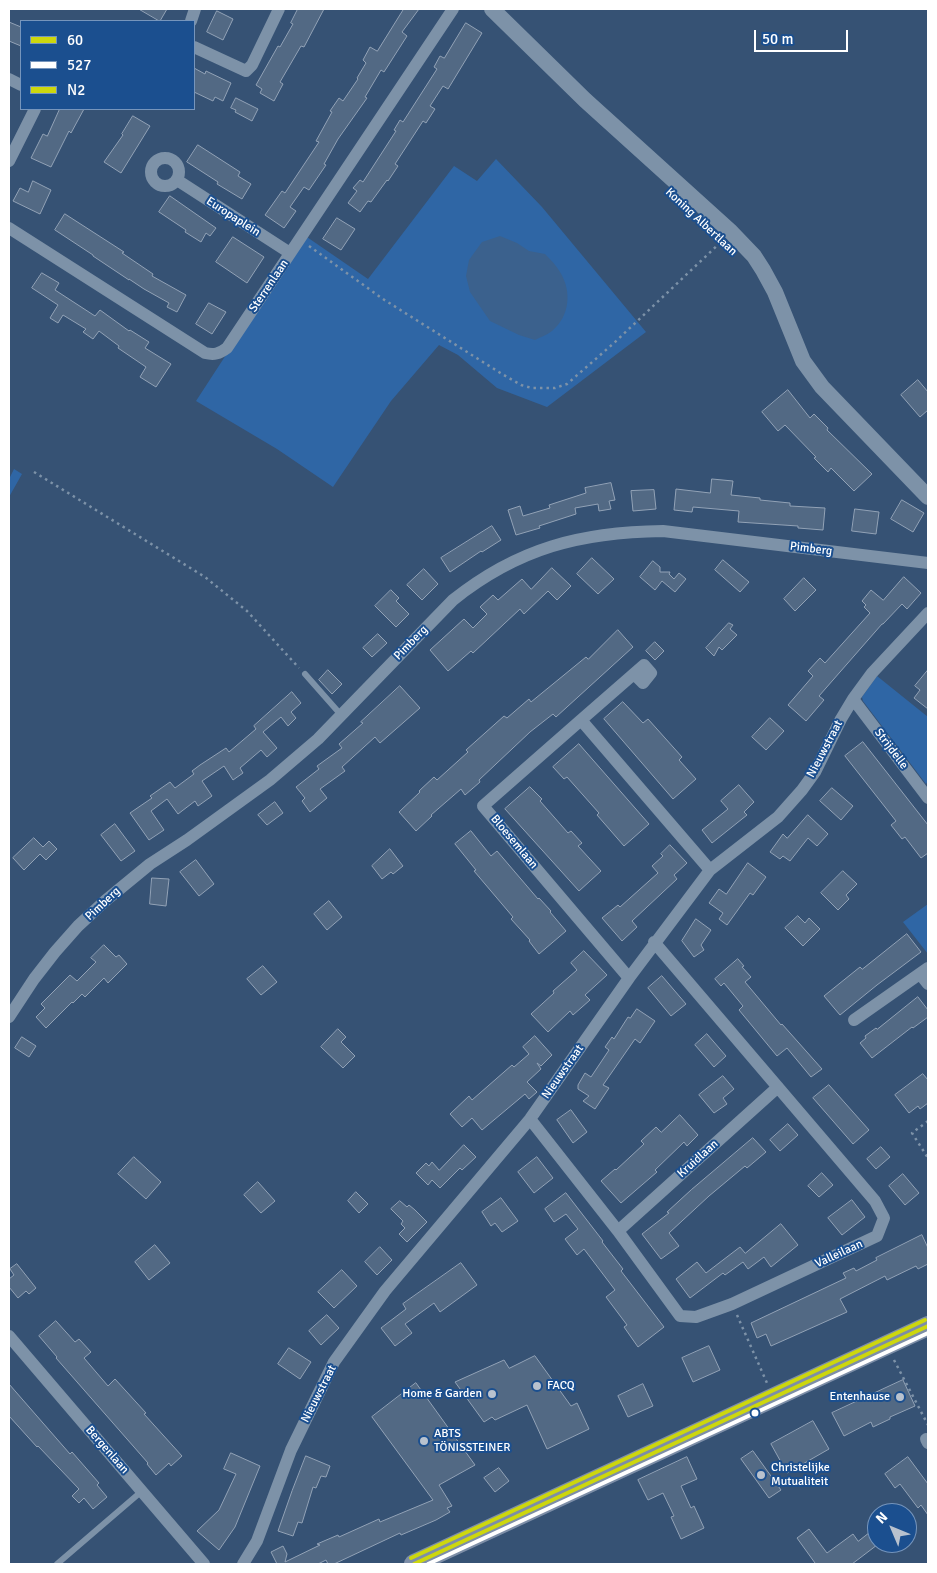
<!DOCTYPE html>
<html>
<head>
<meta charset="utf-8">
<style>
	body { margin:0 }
	#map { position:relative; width:937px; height:1573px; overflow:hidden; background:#365274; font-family:Signika,sans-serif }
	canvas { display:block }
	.frame { position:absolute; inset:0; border:10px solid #fff; pointer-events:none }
	.legend { position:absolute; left:20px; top:20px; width:175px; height:90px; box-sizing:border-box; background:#1b4f8f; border:1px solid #7695bc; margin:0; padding:6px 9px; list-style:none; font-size:15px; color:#fff }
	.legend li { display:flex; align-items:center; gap:10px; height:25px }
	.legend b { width:25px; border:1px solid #7695bc }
	.north { position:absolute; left:867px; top:1503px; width:50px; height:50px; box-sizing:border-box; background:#1b4f8f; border:1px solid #7695bc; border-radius:50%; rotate:315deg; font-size:14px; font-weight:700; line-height:20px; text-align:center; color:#fff }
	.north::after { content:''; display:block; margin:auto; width:18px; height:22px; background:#b9c2ce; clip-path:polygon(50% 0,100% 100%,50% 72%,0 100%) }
	.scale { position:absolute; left:754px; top:30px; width:94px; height:22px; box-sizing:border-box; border:2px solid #fff; border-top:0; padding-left:6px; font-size:15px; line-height:18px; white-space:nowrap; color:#fff; -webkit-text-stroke:4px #1b4f8f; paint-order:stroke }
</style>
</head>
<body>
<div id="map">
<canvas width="937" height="1573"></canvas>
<div class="frame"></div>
<ul class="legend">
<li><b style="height:6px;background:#cdd70d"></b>60</li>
<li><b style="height:6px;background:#fff"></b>527</li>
<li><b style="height:6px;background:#cdd70d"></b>N2</li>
</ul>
<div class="north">N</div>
<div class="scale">50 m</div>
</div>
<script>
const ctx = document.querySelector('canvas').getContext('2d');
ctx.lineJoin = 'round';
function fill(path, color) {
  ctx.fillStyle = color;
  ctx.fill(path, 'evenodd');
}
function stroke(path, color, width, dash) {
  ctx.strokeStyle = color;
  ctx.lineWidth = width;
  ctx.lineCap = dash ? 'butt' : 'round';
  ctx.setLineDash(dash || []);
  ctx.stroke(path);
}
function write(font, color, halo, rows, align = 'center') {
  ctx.font = font + ' Signika,sans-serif';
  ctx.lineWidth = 4;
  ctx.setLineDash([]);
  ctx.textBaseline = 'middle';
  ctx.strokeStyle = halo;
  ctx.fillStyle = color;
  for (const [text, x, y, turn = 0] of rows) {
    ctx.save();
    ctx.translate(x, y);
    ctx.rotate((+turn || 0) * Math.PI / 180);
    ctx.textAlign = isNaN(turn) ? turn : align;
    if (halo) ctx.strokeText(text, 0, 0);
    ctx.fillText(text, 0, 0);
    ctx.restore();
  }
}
fill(new Path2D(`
	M496,159L542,207L646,332L547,407L497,388L458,355L439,345L391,401L333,487L277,449L196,401L304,235L368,279L454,166L477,181Z
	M14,469L22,474L9,497V479Z
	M877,676L928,717V781L926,784L863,701L862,697Z
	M928,904V954L903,922Z`), '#2f66a5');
fill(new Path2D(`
	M500,236L517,243L529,251L545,254C550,259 556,265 560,272C572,291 570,316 552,331C547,335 540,337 535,340L519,335L490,321L470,292L466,276L469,260L482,242Z`), '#3b618d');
const building = new Path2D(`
	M139,9H167L160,21Z
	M298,9H324L304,47L301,46L280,82L283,84L274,101L260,93L262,89L256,85L278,46L280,47L293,24L291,23Z
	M404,9H419L402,32L407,36L384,72L381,70L365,97L367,98L338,139L324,164L326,165L309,190L304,187L290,207L296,211L284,228L265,215L282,191L285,193L319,142L316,141L332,112L330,111L339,98L343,101L358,79L357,78L366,63L363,60L370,47L377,51Z
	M217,11L233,19L223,40L207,32Z
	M9,22L21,27V46L9,41Z
	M466,23L482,33L448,89L443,86L430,106L435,109L426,123L423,121L395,164L398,166L388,181L387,180L371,202L368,201L360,212L348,203L357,191L353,188L360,180L363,182L396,131L394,130L400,120L403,122L437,69L434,67L440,56L444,58Z
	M194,68L205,74L206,71L231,83L223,101L215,97L213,101L194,92Z
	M236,98L258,109L252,121L235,112L236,110L231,108Z
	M60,109H84L71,133L69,131L51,167L31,158L43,134L47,136Z
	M133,116L150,126L121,173L104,162L123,135L122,134Z
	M198,145L240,172L238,176L251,184L242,199L217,184L218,182L187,162Z
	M33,181L51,190L40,214L13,201L20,188L28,192Z
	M170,196L216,228L210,236L206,233L201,242L185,232L186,230L159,212Z
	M65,214L124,252L122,253L153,274L152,276L186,295L177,312L167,307L169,303L144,289L129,279V280L93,256V255L55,230Z
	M337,218L355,229L341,250L323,239Z
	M233,237L264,257L247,283L216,262Z
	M42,273L59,283L55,290L95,316L100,310L129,331L130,330L149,342L145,348L171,364L156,387L140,377L146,367L118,348L119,346L99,331L93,339L83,332L86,329L63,315L58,323L50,318L58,305L32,288Z
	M209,303L226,312L212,334L196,324Z
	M918,380L928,392V410L920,417L901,395Z
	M788,390L810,418L814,414L828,428L827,430L872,474L854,491L831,468L828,472L814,458L816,457L785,425L778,431L762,412Z
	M712,479L733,481L731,495L760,498V500L790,503V506L825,508L823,530L798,528V526L738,522L739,511L693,507L692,512L674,510L676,489L710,493Z
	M611,483L615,500L609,501L611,509L599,511L598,504L575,508L576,514L539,526L540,528L516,535L508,510L520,506L523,516L550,508L549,505L586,493L585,488Z
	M654,490L656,509L633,511L631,491Z
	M902,500L924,513L913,532L891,519Z
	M855,509L879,512L876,534L852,531Z
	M492,526L501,540L482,552L481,551L450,572L441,558Z
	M592,558L614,579L598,594L577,574Z
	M723,560L749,582L740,592L715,570Z
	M653,561L660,567V572H670L669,574L674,579L679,573L686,579L675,592L662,581L655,590L640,577Z
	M552,568L571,586L557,600L548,591L524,614L520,609L473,653L471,651L448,671L430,650L464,619L473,628L487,614L480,607L493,595L498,600L522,579L531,589Z
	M424,569L438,584L422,600L407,585Z
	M904,577L921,593L907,609L902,604L883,624H882L819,696L824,700L806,721L788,705L813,676L808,671L820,658L825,663L870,613L864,607L866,605L862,601L871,590L883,600Z
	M804,578L816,590L795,611L784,599Z
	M391,590L399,598L396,601L409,614L396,627L375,606Z
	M729,623L733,625L730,629L737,635L722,650L719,647L714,656L706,648Z
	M618,630L633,647L556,717L553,714L530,732L479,780L480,782L465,795L461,789L431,815L432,816L416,831L399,812L420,792L419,791L434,777L437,780L468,752L466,750L504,716L507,718L529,699L531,702L586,657L588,659Z
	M378,634L387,643L372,657L363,648Z
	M655,642L664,651L655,660L646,651Z
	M328,670L342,684L332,694L319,680Z
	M928,670V709L914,698L920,690L915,686Z
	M400,686L420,708L380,743L375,737L342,767L345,771L320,789L327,798L310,812L302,801L305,798L296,787L319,769L317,766L342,748L339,744L363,723L361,722Z
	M292,692L301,703L291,712L296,718L288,726L281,717L263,732L277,748L267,757L261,750L240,768L243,773L233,780L224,766L202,781L212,796L198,806L195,801L178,814L167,799L151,811L164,830L149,840L130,813L152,798L150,796L170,782L175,788L194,774L192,771L200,765L226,748L229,752L256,729L254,726Z
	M623,702L643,723L648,719L682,757L679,760L696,779L673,799L604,719Z
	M770,718L784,731L766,750L752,737Z
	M863,742L928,825V853L921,858L905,837L902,839L891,825L896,821L845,756Z
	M579,744L649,824L624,846L597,815L599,813L567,777L564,779L553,767Z
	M739,785L754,802L744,812L747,815L712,843L702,830L728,809L721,801Z
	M530,787L542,799L540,801L568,833L571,831L582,843L578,846L601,871L579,891L505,809Z
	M832,788L853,806L841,820L820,801Z
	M275,802L283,813L267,825L258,815Z
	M808,815L828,834L817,846L808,838L790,861L783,856L780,859L770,852L783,834L787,838Z
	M115,824L135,851L121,861L101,835Z
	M471,831L491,856L497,851L538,899L539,898L551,911L550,912L566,931L539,954L529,941L530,940L511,919L513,917L474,871L476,870L455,844Z
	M34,838L43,847L49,841L57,849L46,860L40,854L24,870L13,858Z
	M670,845L687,863L674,875L677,879L632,921L637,927L622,941L602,918L618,905L620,907L658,873L652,866L663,856L661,854Z
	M390,849L403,866L393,874L391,872L382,879L372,866Z
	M196,860L214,884L199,896L180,872Z
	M748,863L766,877L753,895L750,893L727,925L719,919L723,913L709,903L719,889L726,894Z
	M843,871L857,884L846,895L849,899L838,910L821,893Z
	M152,878L169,879L166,906L150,904Z
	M329,901L342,917L327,930L314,914Z
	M798,916L805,923L809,918L820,929L803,946L785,928Z
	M696,919L711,930L701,945L704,950L694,957L682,941Z
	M907,934L921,952L877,985L840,1015L824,996L860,967L862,969Z
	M104,945L116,957L119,955L127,964L108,983L104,978L85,997L82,994L73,1003L72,1002L46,1028L36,1017L45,1008L41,1004L70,975L77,981L96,962L91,958Z
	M584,951L607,975L585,995L590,1000L573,1015L570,1011L548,1032L531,1014L554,993L553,991L577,970L571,963Z
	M738,959L744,966L742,967L751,977L745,982L781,1025L782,1024L822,1069L811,1077L787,1048L777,1056L739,1010L743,1006L724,983L721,986L715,979Z
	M263,966L277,982L261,995L247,979Z
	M662,976L686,1004L671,1016L648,988Z
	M918,997L928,1010V1017L913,1028L912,1027L872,1058L860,1043L866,1038L865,1036L876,1028L877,1029Z
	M637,1009L655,1021L640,1043L635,1039L603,1085L609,1088L595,1109L583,1101L589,1096L578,1089V1085L585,1073L591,1077L609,1050L605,1047L612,1037L614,1039L628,1017L630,1018Z
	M338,1029L346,1037L341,1042L355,1056L343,1068L321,1047Z
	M707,1034L726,1056L714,1067L695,1045Z
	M535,1036L552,1055L541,1066L537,1063L541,1069L527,1082L537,1092L529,1099L525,1094L482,1130L472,1118L462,1127L450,1114L469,1096L472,1100L512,1065L514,1067L529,1054L523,1047Z
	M22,1037L36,1046L29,1057L15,1048Z
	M923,1074L928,1080V1103L920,1109L918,1106L909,1113L895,1095Z
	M723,1076L734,1089L723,1098L727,1104L714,1113L699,1095Z
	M829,1085L869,1130L853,1144L813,1098Z
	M571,1110L587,1132L573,1143L557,1120Z
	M680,1115L698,1135L687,1146L684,1142L655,1170L657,1172L621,1203L601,1181L615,1169L616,1170L644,1144L641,1141L656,1127L661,1132Z
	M788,1124L798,1135L780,1151L770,1140Z
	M753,1138L766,1152L747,1168L745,1166L709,1196L669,1233L679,1246L661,1259L642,1234L669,1213L667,1212L691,1190Z
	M464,1145L476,1157L462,1170L460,1168L440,1188L432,1180L428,1185L416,1173L426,1163L429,1166L432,1162L439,1170Z
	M881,1147L890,1157L876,1169L867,1159Z
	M134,1157L161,1182L146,1199L118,1174Z
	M537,1157L553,1178L534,1193L518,1172Z
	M822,1173L833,1185L819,1197L808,1186Z
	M903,1174L919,1193L905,1205L889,1186Z
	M258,1182L275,1201L261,1213L244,1195Z
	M356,1192L368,1204L359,1213L348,1201Z
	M566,1193L603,1241L602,1242L623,1269L621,1271L664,1327L638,1347L624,1327L627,1325L606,1297L615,1290L584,1249L577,1255L565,1239L578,1229L566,1214L554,1222L545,1209Z
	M501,1198L518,1221L502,1232L495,1223L491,1226L482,1212Z
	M852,1200L865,1217L842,1235L828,1218Z
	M400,1201L407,1207L409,1205L415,1210L427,1222L407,1242L399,1234L405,1228L401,1224L403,1221L391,1209Z
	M781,1224L798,1245L771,1267L764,1257L748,1269L743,1262L725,1275L723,1273L690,1298L676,1279L697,1262L706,1273L740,1247L745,1253Z
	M922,1235L928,1248V1264L918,1269L916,1266L887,1280L885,1276L840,1299L847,1312L771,1346L766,1334L757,1338L751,1323L846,1278L843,1273L854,1268L856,1271L877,1260L876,1258Z
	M155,1245L170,1263L149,1280L135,1262Z
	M380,1247L392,1260L377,1275L365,1262Z
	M461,1263L477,1285L440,1312L434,1303L405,1324L412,1333L395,1346L381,1328L406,1309L403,1304Z
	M17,1264L36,1288L29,1294L26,1291L18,1298L9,1287V1279L14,1275L10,1269Z
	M342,1270L357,1286L334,1308L318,1292Z
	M327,1315L339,1328L321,1345L309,1331Z
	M56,1321L75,1342L79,1339L91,1352L84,1358L108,1386L115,1379L146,1413L144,1414L182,1456L171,1466L169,1463L156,1475L147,1464L148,1463L56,1358L57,1357L39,1336Z
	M709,1346L720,1370L693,1382L682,1358Z
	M289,1348L311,1362L300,1379L278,1364Z
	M535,1356L571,1406L577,1403L589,1429L547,1449L527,1405L495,1420L492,1417L484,1422L455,1382L504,1360L509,1368Z
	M903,1380L915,1406L890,1417V1419L873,1427L871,1422L844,1436L832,1413Z
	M416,1383L475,1465L439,1485L452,1506L447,1508L450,1512L436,1520L401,1535L400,1533L334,1564H328L326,1560L318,1564H277L271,1552L283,1546L287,1554L285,1562L320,1545L317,1544L338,1535L339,1537L379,1519L380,1522L433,1500L372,1417Z
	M9,1384L70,1454L72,1452L99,1483L97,1485L107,1497L93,1509L84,1498L79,1503L72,1496L79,1489L38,1446L37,1447L9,1416Z
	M643,1384L653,1406L628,1417L618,1396Z
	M813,1421L829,1449L787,1473L771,1444Z
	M753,1451L781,1490L769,1498L741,1459Z
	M231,1453L260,1466L235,1527L219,1550L197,1531L219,1510L236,1474L224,1469Z
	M306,1456L330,1466L326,1477L321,1476L316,1488L313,1487L302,1523L298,1522L293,1536L278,1531L292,1491Z
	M687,1457L697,1479L681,1486L691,1508L694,1506L704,1528L681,1539L671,1517L674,1516L663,1493L648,1500L638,1480Z
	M908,1457L928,1484V1515L921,1505L918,1508L900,1484L895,1488L885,1474Z
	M499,1468L509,1481L495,1492L484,1478Z
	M877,1527V1545L852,1564H813L815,1563L797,1538L809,1529L827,1553L853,1534L858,1541Z`);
fill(building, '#526984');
stroke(building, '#92a2b6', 1);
stroke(new Path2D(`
	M309,246L383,299L502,374L521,385L532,388H555L567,384L614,343L722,241
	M34,472L205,577L247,611L299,668
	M928,1121L912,1133L928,1158
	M737,1315L767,1383
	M894,1360L928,1425`), '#7d92a8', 2.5, [2.5, 4]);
stroke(new Path2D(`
	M305,674L342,716
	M57,1564L142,1491`), '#7d92a8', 6);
stroke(new Path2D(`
	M191,21L195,9
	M194,47L246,71L252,65L279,9
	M9,79L21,85
	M151 172a14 14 0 1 1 28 0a14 14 0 1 1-28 0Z
	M9,161L35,109
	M177,180L290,253
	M9,228L205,353C214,355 219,354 227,348L453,9
	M853,699L928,798
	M581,720L644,665L651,673L643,683L634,674
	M920,974L928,984
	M629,978L483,806L581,720L710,870
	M9,1017L34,979L55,952L78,926L105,901L150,864L187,840L270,780L318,739L453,600C518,548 581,532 663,531L928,563
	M854,1020L928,968
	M530,1119L618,1231L680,1316L696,1317L732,1304L877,1236L884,1218L875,1201L654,942
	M618,1231L778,1087
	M9,1336L204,1564
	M926,1439L928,1443
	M243,1564L257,1541L291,1450L334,1362L385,1291L530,1119L629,978L710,870L778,817L802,790L815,772L841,719L853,699L872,673L928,613`), '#7d92a8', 12);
stroke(new Path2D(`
	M492,9L585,100L731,232L754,256L763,270L775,292L803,361L822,387L928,497`), '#7d92a8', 16);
stroke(new Path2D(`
	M414,1564L928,1326`), '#7d8ea7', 20);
stroke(new Path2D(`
	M414,1564L928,1326`), '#cdd70d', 4);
stroke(new Path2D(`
	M428,1564L928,1333`), '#fff', 4);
stroke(new Path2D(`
	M411,1558L925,1320`), '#cdd70d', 4);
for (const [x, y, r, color] of [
	[537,1386,5,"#b9c2ce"],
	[492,1394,5,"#b9c2ce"],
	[900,1397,5,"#b9c2ce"],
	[755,1413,4.5,"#fff"],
	[424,1441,5,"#b9c2ce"],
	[761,1475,5,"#b9c2ce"]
]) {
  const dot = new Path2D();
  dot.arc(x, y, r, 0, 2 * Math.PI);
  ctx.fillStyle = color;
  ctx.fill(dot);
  stroke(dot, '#1b4f8f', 2);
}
write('12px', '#fff', '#1b4f8f', [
	["Europaplein",233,217,33],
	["Koning Albertlaan",701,222,43],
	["Sterrenlaan",269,286,-56],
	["Pimberg",811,549,7],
	["Pimberg",411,643,-46],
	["Nieuwstraat",825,749,-62],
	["Strijdelle",891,749,53],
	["Bloesemlaan",514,842,50],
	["Pimberg",103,904,-43],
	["Nieuwstraat",563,1072,-55],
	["Kruidlaan",698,1159,-42],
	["Valleilaan",839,1254,-25],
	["Nieuwstraat",319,1394,-63],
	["Bergenlaan",107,1450,49]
]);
write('12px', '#fff', '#1b4f8f', [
	["FACQ",547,1386],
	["Home & Garden",482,1394,"right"],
	["Entenhause",890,1397,"right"],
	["ABTS",434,1434],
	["TÖNISSTEINER",434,1448],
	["Christelijke",771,1468],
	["Mutualiteit",771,1482]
], 'left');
</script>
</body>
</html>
